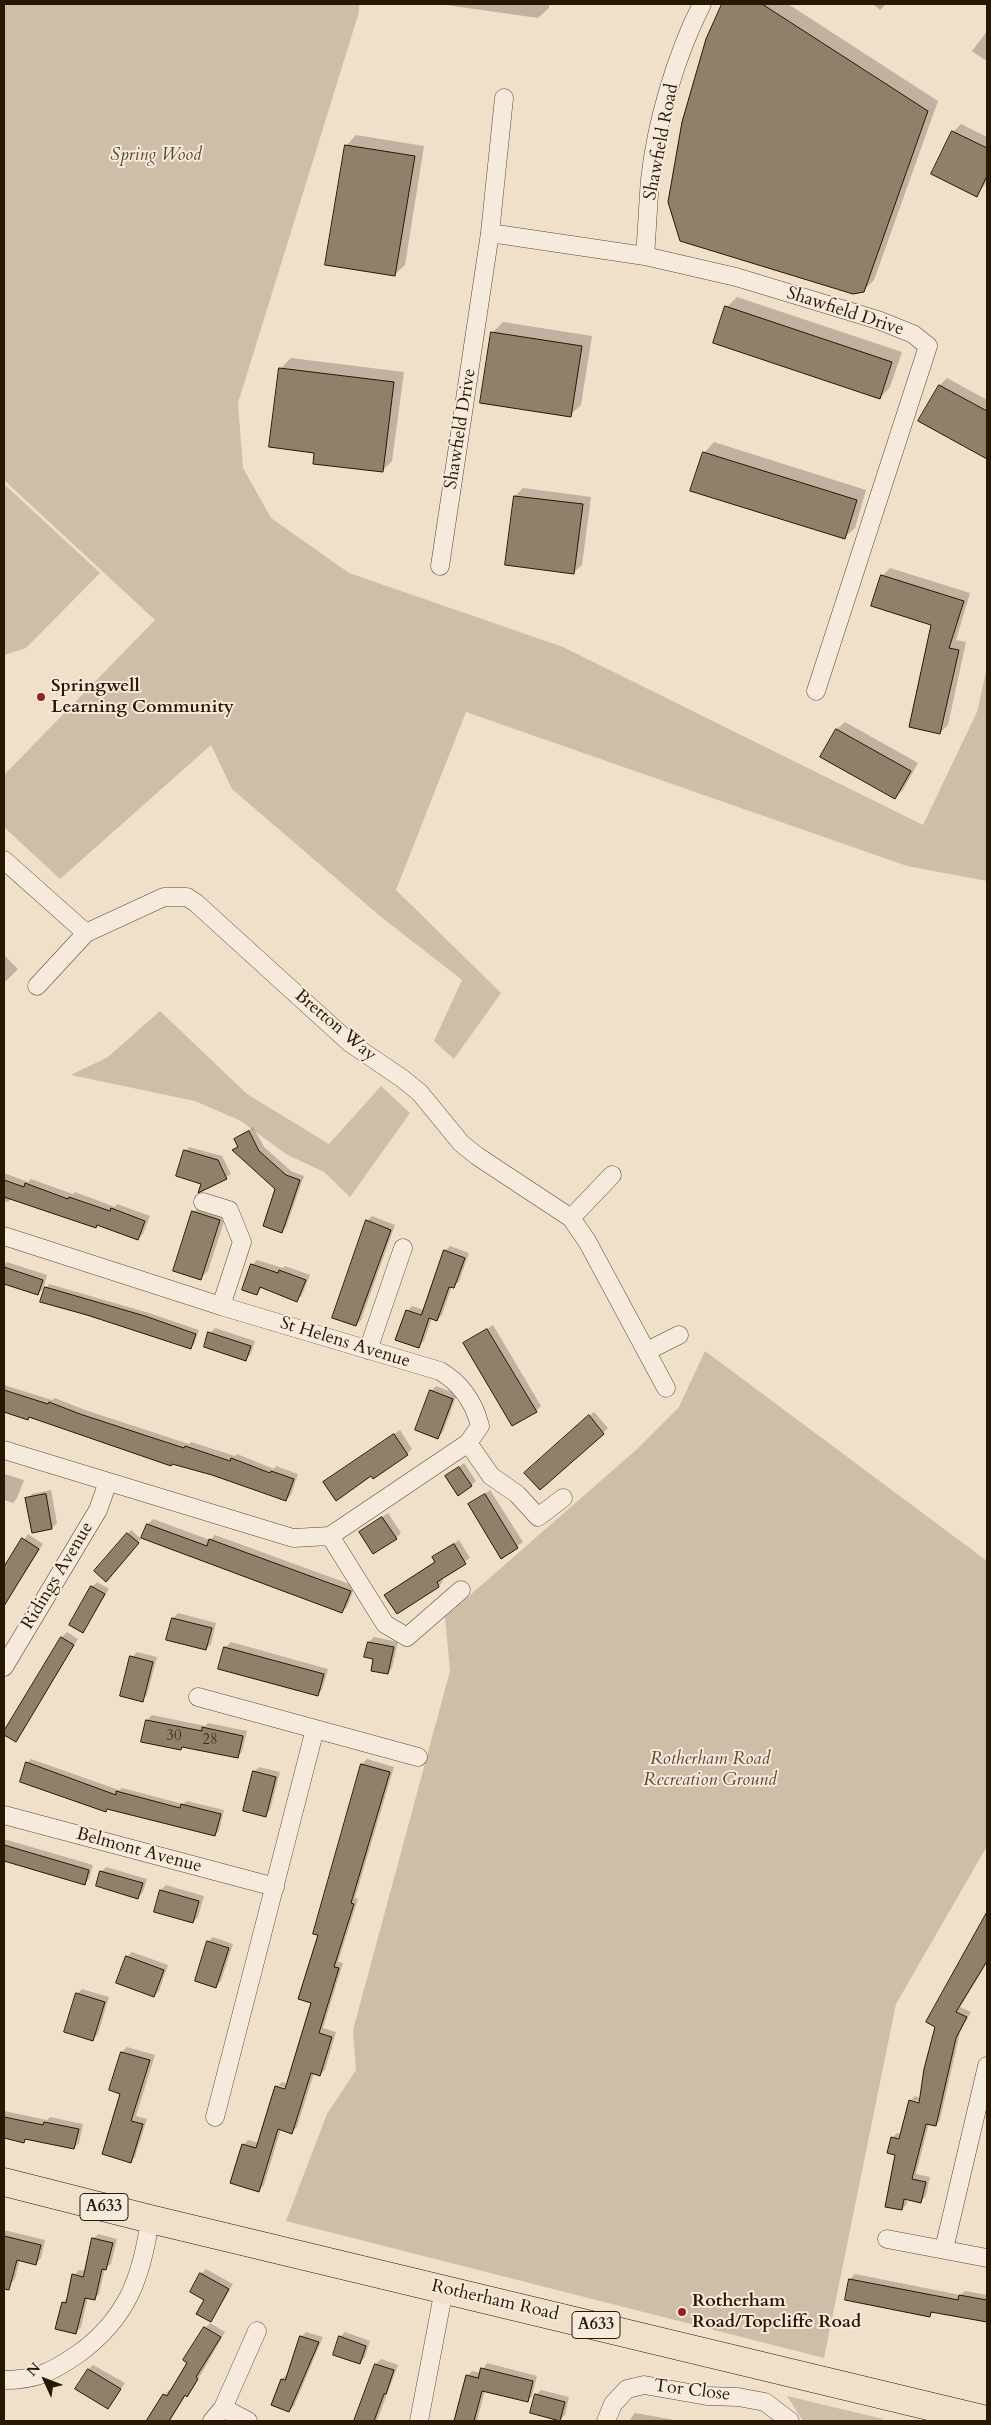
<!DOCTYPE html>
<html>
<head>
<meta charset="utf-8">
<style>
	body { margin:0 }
	#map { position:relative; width:991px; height:2425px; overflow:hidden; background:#f0dfc9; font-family:Cardo,serif }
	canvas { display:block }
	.frame { position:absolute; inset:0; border:5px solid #281701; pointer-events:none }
	.north { position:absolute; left:20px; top:2355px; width:50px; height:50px; -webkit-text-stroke:4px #f5eadc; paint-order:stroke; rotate:313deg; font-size:14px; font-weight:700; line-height:20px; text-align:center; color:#281701 }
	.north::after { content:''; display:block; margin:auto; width:18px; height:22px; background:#281701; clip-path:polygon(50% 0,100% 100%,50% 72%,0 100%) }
</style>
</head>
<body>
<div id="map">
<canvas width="991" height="2425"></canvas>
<div class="frame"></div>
<div class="north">N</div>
</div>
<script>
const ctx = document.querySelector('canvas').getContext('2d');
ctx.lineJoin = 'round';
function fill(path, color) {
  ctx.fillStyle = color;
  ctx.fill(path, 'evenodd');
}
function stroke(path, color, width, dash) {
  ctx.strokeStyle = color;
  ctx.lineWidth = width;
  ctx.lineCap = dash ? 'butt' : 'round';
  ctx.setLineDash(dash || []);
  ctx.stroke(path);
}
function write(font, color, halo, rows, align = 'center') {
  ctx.font = font + ' Cardo,serif';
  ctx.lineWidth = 4;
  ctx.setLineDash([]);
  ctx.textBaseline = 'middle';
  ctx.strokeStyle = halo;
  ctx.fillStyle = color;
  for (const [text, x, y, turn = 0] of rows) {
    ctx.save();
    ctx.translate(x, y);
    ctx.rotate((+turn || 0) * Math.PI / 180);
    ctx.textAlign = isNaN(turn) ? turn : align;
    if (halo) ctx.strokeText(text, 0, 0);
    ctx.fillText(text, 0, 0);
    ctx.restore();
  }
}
fill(new Path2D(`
	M4,4H359V12L238,403L243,468L271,518L349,573L563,647L923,825L977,712L987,667V881L907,866L466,712L396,890L501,993L454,1059L434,1041L462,980L380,916L232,789L211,745L60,879L4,827V775L155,620L4,480Z
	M4,484L100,573L26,648L4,655Z
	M160,1011L247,1094L329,1144L381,1086L410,1113L350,1197L324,1172L286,1154L241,1121L195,1101L71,1075L108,1057Z
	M705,1351L987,1561V1846L896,2004L824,2358L286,2221L327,2114L356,2070L353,2030L450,1671L445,1617L636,1450L679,1407Z
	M787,2396L883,2419V2421H803Z`), '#cebda7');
fill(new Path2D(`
	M439,4H549V8L538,18Z
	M723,4H788L938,101L874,280L864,290L707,39Z
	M873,4H886L880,10Z
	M987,31V58L985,60L972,51Z
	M961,124L987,137V182L976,196L953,132Z
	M356,135L424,146L405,265L394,275L346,146Z
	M737,297L902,352L890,387L880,398L727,307Z
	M503,322L592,336L581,405L570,415L492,333Z
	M291,358L404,372L392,461L382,471L316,452L281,368Z
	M947,378L987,400V458L920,421L940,385Z
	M714,442L866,490L855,528L844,538L704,453Z
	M523,488L591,497L582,565L574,572L515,496Z
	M890,568L970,593L956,640L966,642L948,725L940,733L933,624L882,576Z
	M845,722L918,763L903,790L895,798L822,756L837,729Z
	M4,955L18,969L4,983Z
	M253,1127L264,1147L291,1171L304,1176L286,1227L282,1231L277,1188L234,1150L238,1145L235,1139Z
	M189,1147L222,1156L231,1174L202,1190L203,1183L185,1151Z
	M4,1173L28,1182L31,1179L73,1194L75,1192L115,1207L117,1204L150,1216L143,1234L138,1239L98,1224L95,1227L54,1212L52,1213L11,1199L8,1202L4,1201Z
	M201,1204L227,1212L208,1271L200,1279L194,1212Z
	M372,1216L395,1225L361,1320L356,1325L367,1221Z
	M450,1246L469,1253L459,1282L452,1286L442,1315L437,1320L432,1318L424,1341L419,1346L407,1311L412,1306L424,1310L445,1251Z
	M257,1260L283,1268L285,1266L310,1275L302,1295L297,1300L262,1287L257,1293L252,1265Z
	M7,1262L47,1275L43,1289L38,1294L4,1283V1265Z
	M49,1284L149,1313L199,1330L194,1344L191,1347L42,1302L46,1288Z
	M493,1325L541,1406L536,1411L465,1343Z
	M215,1328L255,1341L251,1354L246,1359L210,1333Z
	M4,1385L52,1400L55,1398L85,1410L189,1444L191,1442L235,1456L237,1454L274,1469L276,1466L298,1474L291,1495L286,1500L213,1474L4,1410Z
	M436,1386L457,1394L443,1432L438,1437L431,1391Z
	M594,1412L608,1428L603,1433L530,1468Z
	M400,1430L412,1449L407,1454L373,1477L372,1475L330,1478Z
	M464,1463L476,1481L471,1485L447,1476Z
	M4,1474L24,1480L17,1498L13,1503L4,1500Z
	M51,1490L57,1523L52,1528L27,1499L32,1494Z
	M490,1490L523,1542L501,1557L469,1505Z
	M388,1513L401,1533L396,1538L361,1532Z
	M153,1519L210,1540L215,1535L355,1586L347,1607L342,1612L143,1538L148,1524Z
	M131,1530L141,1539L110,1576L128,1534Z
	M28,1534L43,1544L4,1606V1569Z
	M459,1540L470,1558L442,1578L443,1581L439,1586L397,1612L386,1595L436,1561L434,1558L439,1553Z
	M97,1582L109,1589L83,1632L92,1587Z
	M178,1613L216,1623L211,1644L206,1649L173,1618Z
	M67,1632L78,1639L16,1740L62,1637Z
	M374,1637L398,1642L392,1668L387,1673L375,1658L369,1642Z
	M231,1642L328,1669L322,1690L317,1695L226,1647Z
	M137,1652L157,1657L147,1695L142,1700L132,1657Z
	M152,1715L205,1726L208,1723L247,1731L242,1752L237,1757L184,1746L181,1749L147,1720Z
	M31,1759L119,1790L122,1788L183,1804L187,1801L224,1810L219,1831L215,1835L27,1763Z
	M367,1759L394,1767L355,1898L358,1899L338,1962L343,1963L323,2028L336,2032L325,2070L320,2075L314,2073L297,2127L292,2132L281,2129L264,2185L259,2190L243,2145L248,2140L259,2143L277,2087L282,2082L288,2084L313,2002L319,1934L314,1933L362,1764ZM278,2085L291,2090V2092L278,2088Z
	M259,1767L280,1772L270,1810L265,1815L254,1772Z
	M4,1839L93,1865L89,1879L84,1884L4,1860Z
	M106,1867L147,1879L143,1892L138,1897L101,1872Z
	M166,1885L204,1896L198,1917L193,1922L161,1890Z
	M987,1915V1963L960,2007L971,2012L960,2032L940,2120L936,2125L929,2123L916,2174L930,2177L926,2196L921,2201L907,2199V2204L902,2209L897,2154L892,2138L897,2133L901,2134L910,2101L915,2096L921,2098L936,2026L928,2022ZM911,2100L925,2103L911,2102Z
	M213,1937L233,1944L221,1981L216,1986L208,1942Z
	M132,1952L168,1965L159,1991L154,1996L127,1957Z
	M82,1989L109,1997L98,2034L93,2039L77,1994Z
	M127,2047L155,2055L136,2116L147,2119L135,2157L130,2162L122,2093L111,2090L122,2052Z
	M4,2111L47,2120L50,2117L83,2124L79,2143L74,2148L26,2138L23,2141L4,2137Z
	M4,2230L45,2240L41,2258L36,2263L20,2259L15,2279L10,2284L4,2282Z
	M98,2234L117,2239L111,2264L105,2268L99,2294L94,2299L88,2297L81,2327L76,2332L63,2303L68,2297L74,2275L79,2270L85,2271L93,2239Z
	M206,2269L233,2284L211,2321L201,2274Z
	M855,2274L960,2295L965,2291L987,2295V2321L934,2311L929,2316L847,2299L850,2279Z
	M210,2323L225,2332L192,2390L186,2395L170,2421H153L149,2419L164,2395L169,2390L171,2391L205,2328Z
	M306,2332L323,2337L294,2406L289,2411L282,2379L287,2374L301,2337Z
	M345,2332L370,2341L365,2357L360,2362L340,2337Z
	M381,2359L398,2365L377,2421H356L376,2364Z
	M487,2363L537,2376L532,2396L527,2401L485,2390L477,2421H453L457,2416L467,2376L472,2371L481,2373Z
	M93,2365L125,2383L108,2407L88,2370Z
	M541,2390L569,2397L565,2415L560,2420L536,2395Z
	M635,2413L680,2421H629Z`), '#0003');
const building = new Path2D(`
	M722,4H762L928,111L864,292L853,294L680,241L668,202L682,122L706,39Z
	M952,131L987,148V176L977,197L931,174Z
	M345,145L415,156L395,276L325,265Z
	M725,306L892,362L880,399L713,343Z
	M491,332L582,346L571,417L480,403Z
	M279,368L394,382L383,472L313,464L314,453L269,447Z
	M939,385L987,411V459L918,421Z
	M703,452L857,500L845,539L690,491Z
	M514,496L583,504L574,574L505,565Z
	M881,575L964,601L949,648L959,650L940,734L909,727L931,625L871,606Z
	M836,729L911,771L895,799L820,757Z
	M249,1131L259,1151L286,1175L300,1180L282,1233L263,1226L275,1189L232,1150L238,1147L234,1139Z
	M184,1150L218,1160L227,1179L198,1193L201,1184L176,1176Z
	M4,1180L24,1187L25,1183L68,1199L69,1197L110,1211L111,1208L145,1221L138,1240L97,1225L96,1228L4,1197Z
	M192,1211L220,1220L201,1280L173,1271Z
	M366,1220L391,1230L356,1326L332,1318Z
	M444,1250L465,1258L454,1288L449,1287L437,1321L429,1318L419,1348L395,1340L406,1310L421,1315Z
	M251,1264L278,1273L279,1270L306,1280L297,1302L260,1287L257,1295L242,1290Z
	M4,1267L43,1280L38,1295L4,1284Z
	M45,1287L145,1316L196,1334L191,1349L87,1315L40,1302Z
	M487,1329L537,1412L512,1426L463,1343Z
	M208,1332L251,1346L246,1361L204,1347Z
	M4,1390L48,1404L49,1402L80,1414L184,1448L185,1446L230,1461L231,1458L270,1473L271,1471L294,1479L286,1501L212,1475L172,1464L171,1466L29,1417L28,1420L4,1412Z
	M430,1390L453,1399L438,1439L415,1430Z
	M589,1415L604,1434L540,1490L524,1473Z
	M394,1434L408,1455L373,1479L371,1476L336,1501L323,1482Z
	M459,1467L472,1486L458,1496L445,1476Z
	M46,1494L52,1529L32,1533L25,1498Z
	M485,1494L518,1548L501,1559L468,1504Z
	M382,1517L397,1539L373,1554L359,1532Z
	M147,1524L207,1546L209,1539L351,1591L342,1613L141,1538Z
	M127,1533L139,1543L106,1582L94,1571Z
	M22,1538L39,1549L4,1606V1567Z
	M454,1544L466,1564L437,1582L439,1587L397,1614L384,1595L435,1562L432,1557Z
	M91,1586L105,1594L83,1633L69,1625Z
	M172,1618L212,1628L206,1650L166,1640Z
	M61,1637L74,1645L16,1742L4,1735V1731Z
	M368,1642L394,1647L388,1674L371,1671L373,1659L364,1657Z
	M224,1647L324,1674L318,1696L218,1669Z
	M130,1656L153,1662L143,1702L120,1696Z
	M146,1720L202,1731V1727L243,1736L238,1758L182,1747L181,1750L141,1742Z
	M26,1762L116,1795V1791L180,1808L181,1804L221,1814L215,1836L107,1809L106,1812L20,1782Z
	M361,1764L390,1772L351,1903L354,1904L334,1967L339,1968L319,2033L332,2037L320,2076L311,2073L292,2134L278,2129L259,2192L230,2183L242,2144L256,2148L275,2086L285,2089L311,2003L298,1999L318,1935L313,1934Z
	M253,1771L276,1777L266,1817L243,1811Z
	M4,1845L89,1870L85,1885L4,1861Z
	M100,1871L143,1883L138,1899L96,1886Z
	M160,1890L199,1901L193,1923L154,1912Z
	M987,1912V1961L956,2012L967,2017L956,2038L936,2126L926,2124L912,2179L926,2182L921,2203L904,2199L902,2210L885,2207L895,2155L887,2153L891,2137L899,2139L909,2100L919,2103L924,2069L935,2027L926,2022Z
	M207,1941L229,1948L216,1988L195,1981Z
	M126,1956L164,1970L154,1997L116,1983Z
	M76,1993L105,2002L93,2041L64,2032Z
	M121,2052L150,2060L131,2121L143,2124L131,2163L102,2154L120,2094L109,2090Z
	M4,2117L43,2125L44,2122L79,2129L74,2149L25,2139L24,2143L4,2138Z
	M4,2236L41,2245L36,2265L17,2260L9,2290L4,2289Z
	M92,2238L113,2243L106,2270L102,2269L95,2300L85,2298L76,2334L55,2329L62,2302L66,2303L72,2274L83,2277Z
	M200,2273L229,2289L211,2322L196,2314L204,2300L190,2292Z
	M849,2279L958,2300L959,2295L987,2300V2322L931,2312L930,2317L845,2300Z
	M204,2327L221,2337L196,2377L198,2379L187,2397L185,2395L169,2421H146L163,2394L167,2396L187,2363L183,2360Z
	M300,2336L319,2342L289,2412L271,2405L281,2379L285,2380Z
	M339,2336L366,2346L360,2364L333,2355Z
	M375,2364L394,2370L386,2394H384L374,2421H354Z
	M481,2368L533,2381L528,2402L482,2391L474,2421H454L466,2375L478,2378Z
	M88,2369L121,2389L108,2409L75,2389Z
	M535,2394L565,2402L560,2421L530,2413Z`);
fill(building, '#907f69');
stroke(building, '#281701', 1);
const minor = new Path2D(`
	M490,233L645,256L736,277L878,320L913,334L928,346L816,691
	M645,256C647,231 648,205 650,180C656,123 676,55 702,4
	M440,566L490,233L504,98
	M4,860L86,933L164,897H187L196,903L350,1043L403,1079L420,1093L461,1143L477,1156L571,1218L587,1241L666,1388
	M37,986L86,933
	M203,1202L229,1210L242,1242L221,1306
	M571,1218L612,1175
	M4,1236L221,1306L440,1371C462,1384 474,1402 480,1426L468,1443L330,1536L293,1538L4,1450
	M368,1350L403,1248
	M647,1351L679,1335
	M468,1443L491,1476L517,1494L538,1517L563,1498
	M330,1536L385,1624L407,1637L461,1590
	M4,1667L98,1510L108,1482
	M198,1697L418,1757
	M4,1815L275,1887
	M215,2117L315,1729
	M887,2239L987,2258
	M944,2249L987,2066
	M4,2380C36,2380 52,2372 78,2354C127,2319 142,2277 150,2219
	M223,2408L248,2421
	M212,2421L223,2408L257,2331
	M419,2421L444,2289
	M606,2421L613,2404L627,2389L644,2385L707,2396L738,2397L765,2402L790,2421`);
const primary = new Path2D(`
	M4,2182L150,2219L987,2420`);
stroke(minor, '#5a4933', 19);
stroke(primary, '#281701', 29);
stroke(minor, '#f5eadc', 18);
stroke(primary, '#f0dfc9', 28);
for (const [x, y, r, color] of [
	[41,697,5,"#8f2418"],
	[682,2312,5,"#8f2418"]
]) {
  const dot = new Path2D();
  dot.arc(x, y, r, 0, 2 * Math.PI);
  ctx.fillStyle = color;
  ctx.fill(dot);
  stroke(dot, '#f5eadc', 2);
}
write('15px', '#42311b', null, [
	["30",174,1737],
	["28",210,1741]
]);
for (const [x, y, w] of [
	[104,2207,48],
	[596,2325,48]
]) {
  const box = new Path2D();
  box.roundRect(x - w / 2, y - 13.5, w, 27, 4);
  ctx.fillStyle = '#f5eadc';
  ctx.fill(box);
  stroke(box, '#281701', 1);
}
write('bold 16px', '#281701', null, [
	["A633",104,2207],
	["A633",596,2325]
]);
write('18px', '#281701', '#f5eadc', [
	["Shawfield Road",662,142,-79],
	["Shawfield Drive",845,312,18],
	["Shawfield Drive",461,429,-81],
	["Bretton Way",335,1026,40],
	["St Helens Avenue",345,1343,17],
	["Ridings Avenue",58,1576,-59],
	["Belmont Avenue",139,1851,15],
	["Rotherham Road",495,2301,13],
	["Tor Close",692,2391,7]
]);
write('italic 18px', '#5a4933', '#f5eadc', [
	["Spring Wood",156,156],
	["Rotherham Road",710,1760],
	["Recreation Ground",710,1781]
]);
write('bold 18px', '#281701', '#f5eadc', [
	["Springwell",51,687],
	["Learning Community",51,708],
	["Rotherham",692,2302],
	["Road/Topcliffe Road",692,2323]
], 'left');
</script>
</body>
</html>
